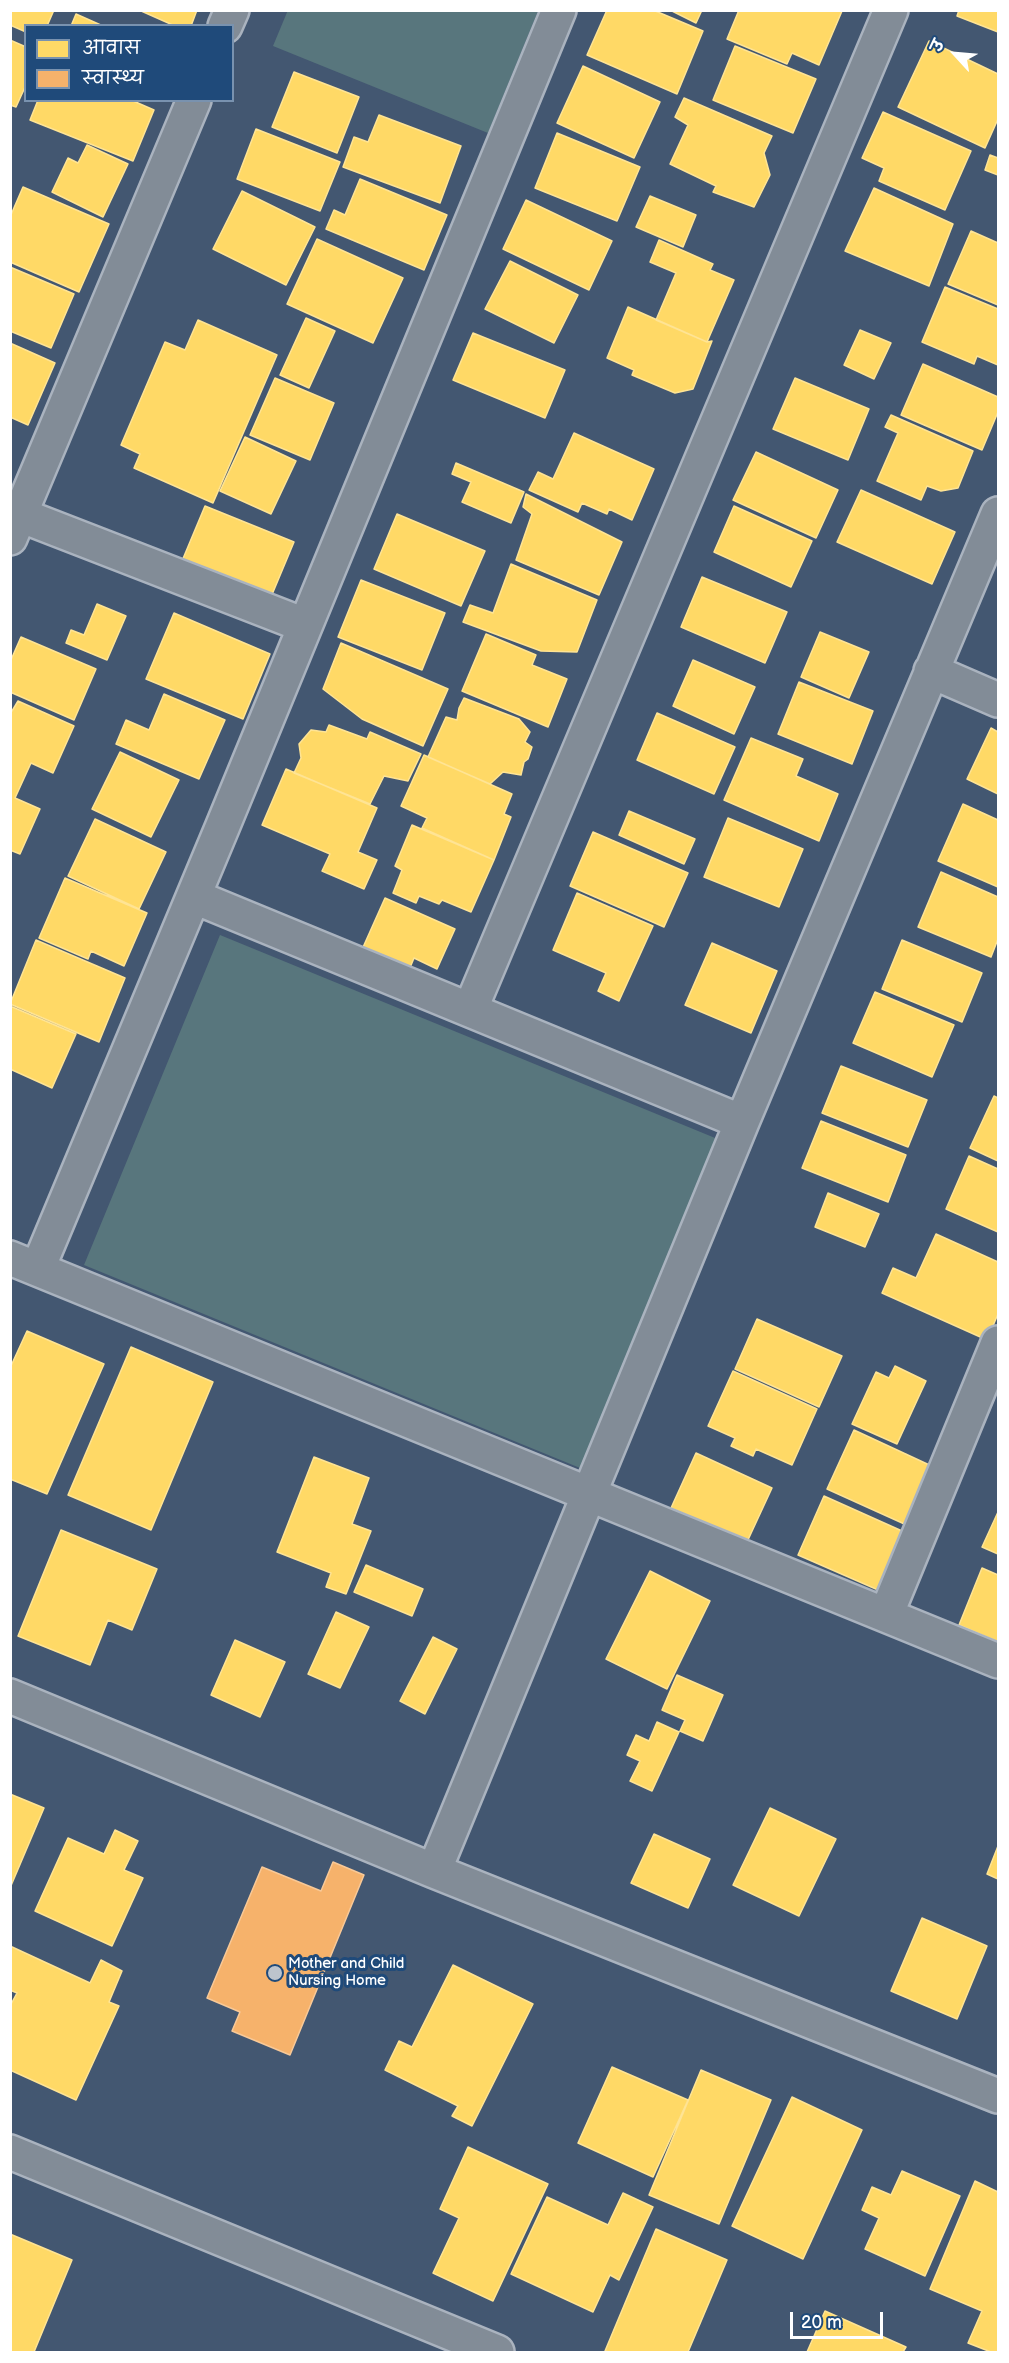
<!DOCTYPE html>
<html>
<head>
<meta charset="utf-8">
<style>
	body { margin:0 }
	#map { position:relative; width:1009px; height:2363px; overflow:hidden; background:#435771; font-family:"Balsamiq Sans","Playpen Sans Deva",sans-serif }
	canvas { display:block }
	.frame { position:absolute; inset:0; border:12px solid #fff; pointer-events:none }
	.legend { position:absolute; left:24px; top:24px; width:210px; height:78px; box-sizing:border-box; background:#1f4a7a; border:2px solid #7992af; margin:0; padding:8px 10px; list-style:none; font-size:18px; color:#fff }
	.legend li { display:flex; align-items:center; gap:12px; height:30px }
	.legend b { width:30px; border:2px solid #7992af }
	.north { position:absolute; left:925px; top:24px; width:60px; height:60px; -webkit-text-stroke:4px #1f4a7a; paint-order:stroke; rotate:296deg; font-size:16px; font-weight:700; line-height:24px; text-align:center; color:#fff }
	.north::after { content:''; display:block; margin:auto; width:21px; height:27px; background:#fff; clip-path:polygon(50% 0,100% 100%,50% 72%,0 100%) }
	.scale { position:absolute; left:790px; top:2312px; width:93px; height:27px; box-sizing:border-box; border:3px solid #fff; border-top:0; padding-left:8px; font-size:18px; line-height:21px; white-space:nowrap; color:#fff; -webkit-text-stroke:4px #1f4a7a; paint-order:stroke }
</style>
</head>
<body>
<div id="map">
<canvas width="1009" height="2363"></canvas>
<div class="frame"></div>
<ul class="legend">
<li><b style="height:16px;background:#ffd966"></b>आवास</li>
<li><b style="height:16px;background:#f6b26b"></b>स्वास्थ्य</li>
</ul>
<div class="north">उ</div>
<div class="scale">20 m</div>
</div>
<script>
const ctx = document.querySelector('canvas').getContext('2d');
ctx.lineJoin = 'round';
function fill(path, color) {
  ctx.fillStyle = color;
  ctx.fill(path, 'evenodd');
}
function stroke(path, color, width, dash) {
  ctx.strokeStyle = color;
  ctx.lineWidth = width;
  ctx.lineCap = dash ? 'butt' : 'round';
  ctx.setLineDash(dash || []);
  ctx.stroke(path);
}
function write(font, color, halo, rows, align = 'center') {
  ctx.font = font + ' "Balsamiq Sans",sans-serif';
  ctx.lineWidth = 6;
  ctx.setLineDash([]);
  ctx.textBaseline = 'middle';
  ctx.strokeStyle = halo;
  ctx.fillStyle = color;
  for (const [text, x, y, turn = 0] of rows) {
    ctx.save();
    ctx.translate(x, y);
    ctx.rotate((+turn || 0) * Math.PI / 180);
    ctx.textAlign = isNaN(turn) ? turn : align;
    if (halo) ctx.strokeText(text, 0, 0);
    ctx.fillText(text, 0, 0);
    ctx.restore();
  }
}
fill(new Path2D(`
	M288,10H538V11L488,133L273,46Z
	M220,935L720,1140L585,1470L84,1265Z`), '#58767d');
const homes = new Path2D(`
	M10,10H54L47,26H26V32L10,25Z
	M139,10H197L191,26H175Z
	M607,10H653L703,31L677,94L587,55Z
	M670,10H702L696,23Z
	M739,10H840L842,11L819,65L792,53L787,64L727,39Z
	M959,10H998V32L957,16Z
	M76,14L103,26H71Z
	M10,40L26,47V85L16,107L10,105Z
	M929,41L998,74V119L985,148L898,107Z
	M735,46L816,79L793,133L713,100Z
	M583,66L660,102L634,158L557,123Z
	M294,72L359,97L337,153L272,127Z
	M684,98L772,136L764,153L770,175L754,207L713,192L716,186L670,164L688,125L675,117Z
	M38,100H131L154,110L133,161L30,120Z
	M883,112L971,151L945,210L879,181L884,168L862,158Z
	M379,115L461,146L440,203L343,167L354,137L368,142Z
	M256,129L340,162L320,211L237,179Z
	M557,133L640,167L617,221L535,188Z
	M87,145L128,164L103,217L52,192L68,158L78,163Z
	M990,155L998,158V175L985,170Z
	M360,179L447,215L424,270L326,229L334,210L345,215Z
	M23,187L109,224L79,292L10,262V217Z
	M874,188L953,224L929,286L845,251Z
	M242,191L315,227L286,285L213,249Z
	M650,196L696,215L683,247L636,227Z
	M526,200L612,241L589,290L503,249Z
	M971,231L998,243V305L948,284Z
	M317,239L403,278L373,343L287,304Z
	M659,240L713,264L710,270L734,280L707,342L656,320L676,273L650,262Z
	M510,261L578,295L554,343L485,309Z
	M10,267L74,294L51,348L10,331Z
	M945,287L998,309V365L977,356L974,364L922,342Z
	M628,307L707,342L712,341L693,389L675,393L632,375L634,370L607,358Z
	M306,318L335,331L309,388L280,375Z
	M198,320L277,355L213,503L134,468L140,454L121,445L165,342L185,350Z
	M860,330L891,343L874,379L844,365Z
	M473,333L565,370L545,418L453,380Z
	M10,343L55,363L28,425L10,417Z
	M923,364L998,397V412L982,450L901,415Z
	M275,378L334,403L310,460L250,435Z
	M795,378L869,409L848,460L773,429Z
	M891,415L973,451L958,488L941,491L927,486L921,500L877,481L898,433L885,427Z
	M574,433L654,469L632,520L609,509L607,514L582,503L578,512L529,490L538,472L553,479Z
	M245,437L296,461L271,514L220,491Z
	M756,452L838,490L816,538L733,500Z
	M456,463L524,492L511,523L462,502L471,482L452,474Z
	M861,490L955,532L932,584L837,542Z
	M526,494L622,542L599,595L516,560L532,514L523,507Z
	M205,506L294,542L271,597L182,561Z
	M734,506L812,541L791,587L714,552Z
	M397,514L485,551L461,606L374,569Z
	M511,564L597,600L577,652L541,651L463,622L470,605L493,613Z
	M702,577L787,612L765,663L681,627Z
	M361,580L445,613L422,670L338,637Z
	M97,604L126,616L107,660L66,643L71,630L84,635Z
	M174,613L270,654L243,719L146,679Z
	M820,632L869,652L849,698L801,677Z
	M486,634L536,655L532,665L567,679L548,727L462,691Z
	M21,637L96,669L74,720L10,692V662Z
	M341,643L448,689L423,746L362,719L323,689Z
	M693,660L755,687L734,734L673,706Z
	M799,682L873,711L852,764L778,734Z
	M164,694L225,720L199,779L116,744L126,720L149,730Z
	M464,698L519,719L530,732L525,742L532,747L528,759L524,762L521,775L503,772L490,784L428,757L446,717L457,720L459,708Z
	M18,701L74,726L53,773L31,763L15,798L40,809L20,854L10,850V710L12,711Z
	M657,713L735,747L714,794L637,760Z
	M329,725L367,739L370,732L421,754L408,781L384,776L370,804L294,773L301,758L299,744L311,730L326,732Z
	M991,728L998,732V794L967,779Z
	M751,738L803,759L796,776L838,794L819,841L724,800Z
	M120,752L179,780L151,837L92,809Z
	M424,755L512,794L504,814L511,817L494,860L422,828L427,818L401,806Z
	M286,769L377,808L358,852L377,860L364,889L322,871L330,854L262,825Z
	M963,804L998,820V887L938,861Z
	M629,811L695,839L684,864L619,835Z
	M728,818L803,849L779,907L704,877Z
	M95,819L166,852L139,909L68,876Z
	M412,825L494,860L471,912L442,900L439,904L419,896L416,903L393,893L402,870L395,866Z
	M593,832L688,873L664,927L570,886Z
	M941,872L998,897V939L991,957L918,927Z
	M65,878L147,913L124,966L91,951L88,959L39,938Z
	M577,893L653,926L619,1001L598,991L606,973L553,950Z
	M385,898L455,929L437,969L414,958L407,975L360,954Z
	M36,940L125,978L99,1042L10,1004Z
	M902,940L982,973L962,1022L882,989Z
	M712,943L777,971L751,1033L685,1005Z
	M875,992L954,1025L932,1077L853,1043Z
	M10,1006L76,1034L52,1088L10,1069Z
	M841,1066L927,1100L908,1147L822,1113Z
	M994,1096L998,1098V1161L970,1148Z
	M821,1121L906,1155L888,1202L802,1168Z
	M969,1156L998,1169V1232L946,1209Z
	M828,1193L879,1214L865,1247L815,1227Z
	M936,1234L998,1262V1314L987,1340L882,1293L893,1268L916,1278Z
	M757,1319L842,1356L819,1407L735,1369Z
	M27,1331L104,1364L47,1494L10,1479V1368Z
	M131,1347L213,1382L151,1530L68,1495Z
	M895,1366L926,1381L897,1444L852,1424L876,1372L889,1378Z
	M733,1371L817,1409L792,1465L756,1449L753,1456L731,1446L735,1438L708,1426Z
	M854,1430L938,1469L911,1527L827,1489Z
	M696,1453L772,1488L747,1542L671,1508Z
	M314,1457L369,1478L352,1524L371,1531L346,1594L326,1587L331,1573L277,1552Z
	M824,1496L911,1535L885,1593L798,1555Z
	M998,1512V1554L982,1547Z
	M61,1530L157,1569L132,1630L108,1620L90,1665L18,1636Z
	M366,1565L423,1589L412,1616L354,1592Z
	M982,1568L998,1575V1642L959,1625Z
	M650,1571L710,1601L667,1689L606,1659Z
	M336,1612L369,1627L340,1688L308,1674Z
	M433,1637L457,1649L425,1714L400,1701Z
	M235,1640L285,1662L260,1717L211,1695Z
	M677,1675L723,1695L703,1741L680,1731L685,1720L662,1710Z
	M657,1722L679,1732L652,1791L630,1781L640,1761L627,1755L636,1735L649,1741Z
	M10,1794L44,1808L10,1888Z
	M770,1808L836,1839L799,1916L733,1885Z
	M115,1830L138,1841L124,1870L143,1878L112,1946L35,1911L68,1838L104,1854Z
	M654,1834L710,1859L688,1908L631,1883Z
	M998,1846V1879L987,1874Z
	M922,1918L987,1946L957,2019L891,1991Z
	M10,1946L90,1983L101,1960L122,1971L109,2002L119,2006L76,2100L10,2070V2006L17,1993L10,1990Z
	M453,1965L533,2004L472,2126L452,2116L458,2106L385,2070L399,2041L412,2047Z
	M612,2067L688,2100L653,2177L578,2143Z
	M701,2070L771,2100L719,2224L649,2195Z
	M792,2097L862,2130L803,2259L732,2226Z
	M468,2147L548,2184L493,2301L433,2273L459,2218L440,2209Z
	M902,2171L960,2196L925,2276L865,2249L879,2218L862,2210L872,2187L891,2195Z
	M975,2181L998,2192V2352H991L968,2343L982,2311L930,2289Z
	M623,2193L653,2207L619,2280L610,2275L593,2312L511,2274L547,2197L608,2225Z
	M656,2229L727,2260L688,2352H609L605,2351Z
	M10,2234L72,2260L34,2352H10Z
	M825,2311L906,2347L903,2352H807Z`);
fill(homes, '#ffd966');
stroke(homes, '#ffe494', 1.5);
const health = new Path2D(`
	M333,1862L364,1875L290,2055L232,2031L240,2012L207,1998L262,1867L321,1891Z`);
fill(health, '#f6b26b');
stroke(health, '#f9c997', 1.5);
const minor = new Path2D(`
	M225,26L232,10
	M10,511L304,625
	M10,538L194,100
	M931,671L998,700
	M195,897L742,1122
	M470,1010L891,10
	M10,1258L998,1661
	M38,1268C215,850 385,430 559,10
	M886,1615L998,1343
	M10,1696L434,1871L998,2096
	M434,1871L742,1122L998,514
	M10,2152L497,2352`);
stroke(minor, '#aab3bf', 38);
stroke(minor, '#828c97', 33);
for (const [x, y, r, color] of [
	[275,1973,8,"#bdc4cd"]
]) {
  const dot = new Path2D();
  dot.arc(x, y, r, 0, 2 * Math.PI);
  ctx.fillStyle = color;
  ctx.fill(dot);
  stroke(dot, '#1f4a7a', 2);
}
write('15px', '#fff', '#1f4a7a', [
	["Mother and Child",288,1964],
	["Nursing Home",288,1981]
], 'left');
</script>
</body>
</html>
